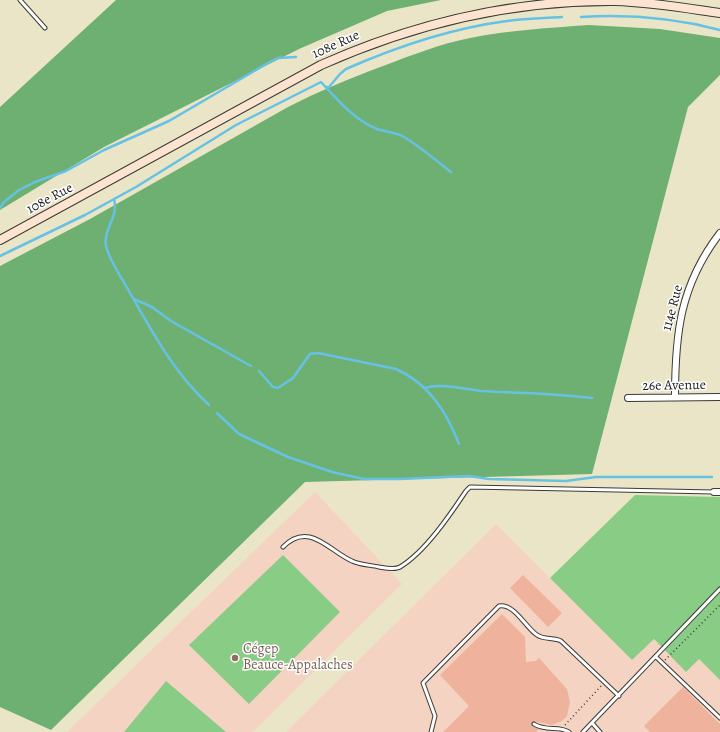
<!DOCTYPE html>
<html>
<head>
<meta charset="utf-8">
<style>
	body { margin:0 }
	canvas { display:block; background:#eae5c6 }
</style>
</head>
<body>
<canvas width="720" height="732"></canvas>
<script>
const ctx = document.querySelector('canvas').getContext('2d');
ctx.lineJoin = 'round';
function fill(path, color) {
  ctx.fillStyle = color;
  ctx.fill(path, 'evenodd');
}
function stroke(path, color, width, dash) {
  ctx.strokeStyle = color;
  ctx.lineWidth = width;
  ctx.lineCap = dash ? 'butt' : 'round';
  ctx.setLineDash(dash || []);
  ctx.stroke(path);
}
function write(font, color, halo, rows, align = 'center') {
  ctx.font = font + ' Alegreya,serif';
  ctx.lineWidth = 3;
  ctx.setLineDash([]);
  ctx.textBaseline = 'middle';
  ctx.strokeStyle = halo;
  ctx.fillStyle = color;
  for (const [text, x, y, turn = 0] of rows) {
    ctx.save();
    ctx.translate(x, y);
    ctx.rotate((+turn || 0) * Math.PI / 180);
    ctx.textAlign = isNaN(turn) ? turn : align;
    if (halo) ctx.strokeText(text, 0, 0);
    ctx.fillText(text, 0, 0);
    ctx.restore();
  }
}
fill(new Path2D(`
	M315,492L402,584L253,732H67Z
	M496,524L632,660L654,639L686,671L699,659L720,680V732H286Z`), '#f5d3c2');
fill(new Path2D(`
	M635,495L720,497V680L699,659L686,672L654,639L632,660L550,578Z
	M283,555L340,612L249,704L189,645Z
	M166,681L226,732H124Z`), '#89cc85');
fill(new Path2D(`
	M116,0H441L387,11L299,49L104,147L0,210V107Z
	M589,25L660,29L720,38V75L688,107L592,474L305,482L51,730L0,707V266L90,219L288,107C319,91 351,78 383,66C412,55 440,44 470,38C509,30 549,28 589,25Z`), '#6eb072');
stroke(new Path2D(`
	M581,17C629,14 674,18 720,30
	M327,87H329L340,74L346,69C396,47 453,28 507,21C525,18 544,18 562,17
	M114,199C119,217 103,229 106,246C109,260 123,280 130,293C153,333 174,373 209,405
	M0,208L4,202L19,190L35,182L66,171L104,150L169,121L268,63L278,58L296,57
	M0,256L85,215L136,187L236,125L321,82C337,99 354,120 377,129C386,132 395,132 404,137C421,147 435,160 451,172
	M134,299L152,307L171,321L251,366
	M259,371L273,387L278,388L293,378L310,354L318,353L396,369C429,384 446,411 459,444
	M425,388C440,383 465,389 481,391C518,393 555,393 592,398
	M217,413L239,434L288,457L332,472L364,479H400L469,476L489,479L566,481L596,477H712`), '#66c2e4', 2.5);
fill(new Path2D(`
	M523,575L562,613L548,627L510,588Z
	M502,614L525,637L526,662L536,661L539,658L567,689L570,702L567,716L562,721L552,725L533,721L532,726L539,729L536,732H443L469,706L440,675Z
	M683,687L720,724V732H650L644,726Z`), '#efb39d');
const lane = new Path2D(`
	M20,0L45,28
	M283,547C309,520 330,552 352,561C360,565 371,565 379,567C385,568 395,570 400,567C425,552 450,515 466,491L470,487L714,492
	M656,657L720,718
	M592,723L600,732
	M534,724C546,732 559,725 569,732
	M431,732L435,716L423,683L499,606C514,603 526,628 537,635C544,640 554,637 561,641L619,696
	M583,732L720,589`);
const street = new Path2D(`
	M675,397C675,334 680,285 720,233
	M628,398L720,397
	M714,492H720`);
const secondary = new Path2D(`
	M0,240L321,65C413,24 513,0 615,1C650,2 685,8 720,13`);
stroke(lane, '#3b3a36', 5);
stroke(street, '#3b3a36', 8);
stroke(secondary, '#3b3a36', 10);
stroke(new Path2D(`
	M665,660L720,605
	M565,725L602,685`), '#3b3a36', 1.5, [1, 3]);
stroke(lane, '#fff', 3);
stroke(street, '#fff', 6);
stroke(secondary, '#fde4d1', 8);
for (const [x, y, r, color] of [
	[235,658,4,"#8d6e63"]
]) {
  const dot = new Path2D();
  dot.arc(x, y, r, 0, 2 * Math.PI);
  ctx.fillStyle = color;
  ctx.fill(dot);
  stroke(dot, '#fff', 1.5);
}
write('14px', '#1c1c1c', '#fff', [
	["108e Rue",336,45,-24],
	["108e Rue",50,199,-28],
	["114e Rue",673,308,-75],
	["26e Avenue",674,386,-1]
]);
write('14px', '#785e54', '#fff', [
	["Cégep",243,650],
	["Beauce-Appalaches",243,666]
], 'left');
</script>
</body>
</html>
